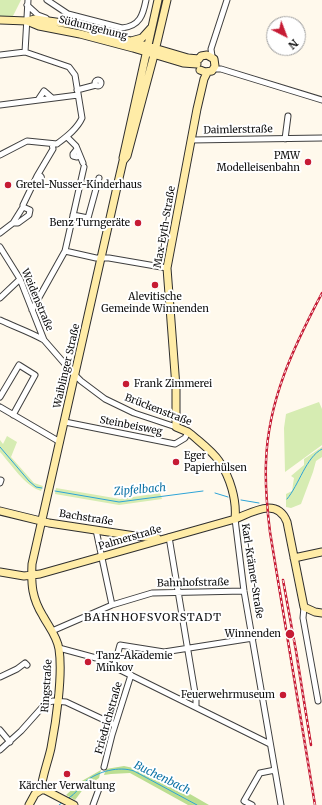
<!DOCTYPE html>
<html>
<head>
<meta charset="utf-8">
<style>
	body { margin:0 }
	#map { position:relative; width:322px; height:805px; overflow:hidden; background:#fff9ec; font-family:Merriweather,serif }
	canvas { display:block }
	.north { position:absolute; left:266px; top:16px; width:40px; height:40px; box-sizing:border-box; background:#fff; border:1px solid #9e9e9e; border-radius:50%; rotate:138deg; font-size:11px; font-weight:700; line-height:16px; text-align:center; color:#0c0c0c }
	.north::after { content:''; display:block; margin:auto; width:14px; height:18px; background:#c61b34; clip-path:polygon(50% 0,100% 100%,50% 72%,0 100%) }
</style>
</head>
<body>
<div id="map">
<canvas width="322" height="805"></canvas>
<div class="north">N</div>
</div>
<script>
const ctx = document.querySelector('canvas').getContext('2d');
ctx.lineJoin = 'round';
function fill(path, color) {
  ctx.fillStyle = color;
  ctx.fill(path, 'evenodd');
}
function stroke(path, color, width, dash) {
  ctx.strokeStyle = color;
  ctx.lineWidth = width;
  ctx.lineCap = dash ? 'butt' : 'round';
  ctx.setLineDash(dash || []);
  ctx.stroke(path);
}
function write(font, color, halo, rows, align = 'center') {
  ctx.font = font + ' Merriweather,serif';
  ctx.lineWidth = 4;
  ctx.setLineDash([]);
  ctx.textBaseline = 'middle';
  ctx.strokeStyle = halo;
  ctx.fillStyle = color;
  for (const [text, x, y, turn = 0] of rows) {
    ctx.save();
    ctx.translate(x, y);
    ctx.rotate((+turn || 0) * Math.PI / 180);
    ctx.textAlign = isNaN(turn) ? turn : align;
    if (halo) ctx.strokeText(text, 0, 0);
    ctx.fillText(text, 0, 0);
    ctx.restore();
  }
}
fill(new Path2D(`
	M0,0H21L13,16H0Z
	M319,402L322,409V445L285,472L284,428L286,414Z
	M7,436L17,442L11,457L34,483L43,486L41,491C25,486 11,464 0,452V440L3,444Z
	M322,447V457L316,461L313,472L301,504L291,508L286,507V494L292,491L294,478L291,476L304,465V459Z
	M56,488L120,499L160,493L162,499L119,505L55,494Z`), '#d6ecb2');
fill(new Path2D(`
	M124,766L138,769L181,793L183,790L209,805H188L130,773L111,774L104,775L106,769Z
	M101,770L99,778L84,788L75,800L66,795L80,782Z`), '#bbde91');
stroke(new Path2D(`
	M0,447L29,481L36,487L42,488
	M55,491L119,502L203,491
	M215,493L228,497
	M287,499C299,485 306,457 322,449
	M241,500L259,503
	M69,798C75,794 80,787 85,782C98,771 119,766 134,771L197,805
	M59,805L63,802`), '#2ea4d7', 1);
const street = new Path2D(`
	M47,0L68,14L122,28C140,26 143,15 146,0
	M27,5L38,15L46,18
	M25,52L28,0
	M0,55L25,52L69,67L75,75L82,118C77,129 66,137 57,144L27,141L0,155
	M212,56L211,49L227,0
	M214,69H221L322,100
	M95 83a3 3 0 1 1 6 0a3 3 0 1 1-6 0Z
	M77,90L96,85
	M38,100L44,91L52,98
	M0,105L78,95
	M67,137L76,146L83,163
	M285,139L288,116
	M191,140L322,138
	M77,149L73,154V156L77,157L80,156
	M36.5 178a2.5 2.5 0 1 1 5 0a2.5 2.5 0 1 1-5 0Z
	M23,205L37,176L53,149L52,144
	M73,215L88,218L99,178
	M0,233L13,223L23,207L30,210L29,215L18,223H13
	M0,247L20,279L44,340L71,371L81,381L105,399L134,413L176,427
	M65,251L96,258H109L167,268
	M0,298L20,279
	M32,310L65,251L84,167
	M0,320C15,327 30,332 44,340
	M0,397L19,365L35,375L13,415
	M0,407L60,442
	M65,422L175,444L185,438L188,432
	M0,483L1,480
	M235,519L244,591L281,805
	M96,530L112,605
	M169,537L196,699V707
	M304,607L303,618L318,701
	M52,631L112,605L152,593L244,591
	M59,648L96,658L270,744
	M114,667L120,645L164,652L253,638
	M0,677L17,669L25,663L27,665
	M0,730L10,742
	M0,750L21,731L46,703L53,701L66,702L115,725
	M104,767L112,735L131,675
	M93,805L100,786
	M252,805L244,801L260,773L275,770`);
const secondary = new Path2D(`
	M0,20L27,21L39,26L80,34L133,48L183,63L197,64
	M27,21L35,19L76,25L188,58L199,59L201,56L207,55L214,59L215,66L212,71L205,72L200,70
	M131,41L142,38L151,28
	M207,73L204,79L197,109L167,268L176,387V427L188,432L192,435C201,443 212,451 219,461C230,477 237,500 235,519
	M123,158L158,0
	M0,511L49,523L135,536L157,538
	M294,558L322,552
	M0,572L24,576L40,574L235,519C253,512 277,497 287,522L304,607L315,612L322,613
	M41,790C42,776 48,762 51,748C56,722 63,675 59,649C57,636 49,627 43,616C32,598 31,585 32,564L117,187L123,161L127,156L154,55L167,0
	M41,790H45L74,805
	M29,805L35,794L41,790`);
stroke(street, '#3f3f3f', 7);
stroke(secondary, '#2e2e2e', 9);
stroke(street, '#fff', 5);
stroke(secondary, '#ffeca7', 7);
const rail = new Path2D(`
	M283,580L296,651L311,745
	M315,805L270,532C267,508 265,485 266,462C268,400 294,346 322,293`);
stroke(rail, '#c61b34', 2.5);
stroke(rail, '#fff', 1, [3]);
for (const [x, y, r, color] of [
	[308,162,4,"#c61b34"],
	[8,185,4,"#c61b34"],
	[138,223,4,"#c61b34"],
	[155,285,4,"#c61b34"],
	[126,384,4,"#c61b34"],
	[176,462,4,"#c61b34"],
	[290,634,5,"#c61b34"],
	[88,662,4,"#c61b34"],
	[283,695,4,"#c61b34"],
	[67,774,4,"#c61b34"]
]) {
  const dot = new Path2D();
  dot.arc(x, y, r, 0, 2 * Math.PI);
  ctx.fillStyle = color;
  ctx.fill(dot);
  stroke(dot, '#fff', 1.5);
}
write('10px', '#0c0c0c', '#fff', [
	["Südumgehung",93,28,14],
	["Daimlerstraße",238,130,-1],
	["Max-Eyth-Straße",165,227,-80],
	["Weidenstraße",37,300,67],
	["Waiblinger Straße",67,366,-77],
	["Brückenstraße",158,410,21],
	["Steinbeisweg",131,426,11],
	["Bachstraße",86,518,9],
	["Palmerstraße",130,538,-16],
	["Karl-Krämer-Straße",252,571,81],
	["Bahnhofstraße",193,583,-1],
	["Ringstraße",47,686,-86],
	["Friedrichstraße",109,718,-74]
]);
write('10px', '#0c0c0c', '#fff', [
	["PMW",300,156],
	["Modelleisenbahn",300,168],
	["Gretel-Nusser-Kinderhaus",16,185,"left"],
	["Benz Turngeräte",130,223],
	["Alevitische",155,297,"center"],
	["Gemeinde Winnenden",155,309,"center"],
	["Frank Zimmerei",134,384,"left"],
	["Eger",184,456,"left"],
	["Papierhülsen",184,468,"left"],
	["Winnenden",281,634],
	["Tanz-Akademie",96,656,"left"],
	["Minkov",96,668,"left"],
	["Feuerwehrmuseum",275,695],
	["Kärcher Verwaltung",67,786,"center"]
], 'right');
write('italic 11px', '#0d73a6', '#fff', [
	["Zipfelbach",140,490,-5],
	["Buchenbach",162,778,26]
]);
ctx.letterSpacing = '1px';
write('11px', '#0c0c0c', '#fff', [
	["BAHNHOFSVORSTADT",153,618]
]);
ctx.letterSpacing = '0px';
</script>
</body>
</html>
